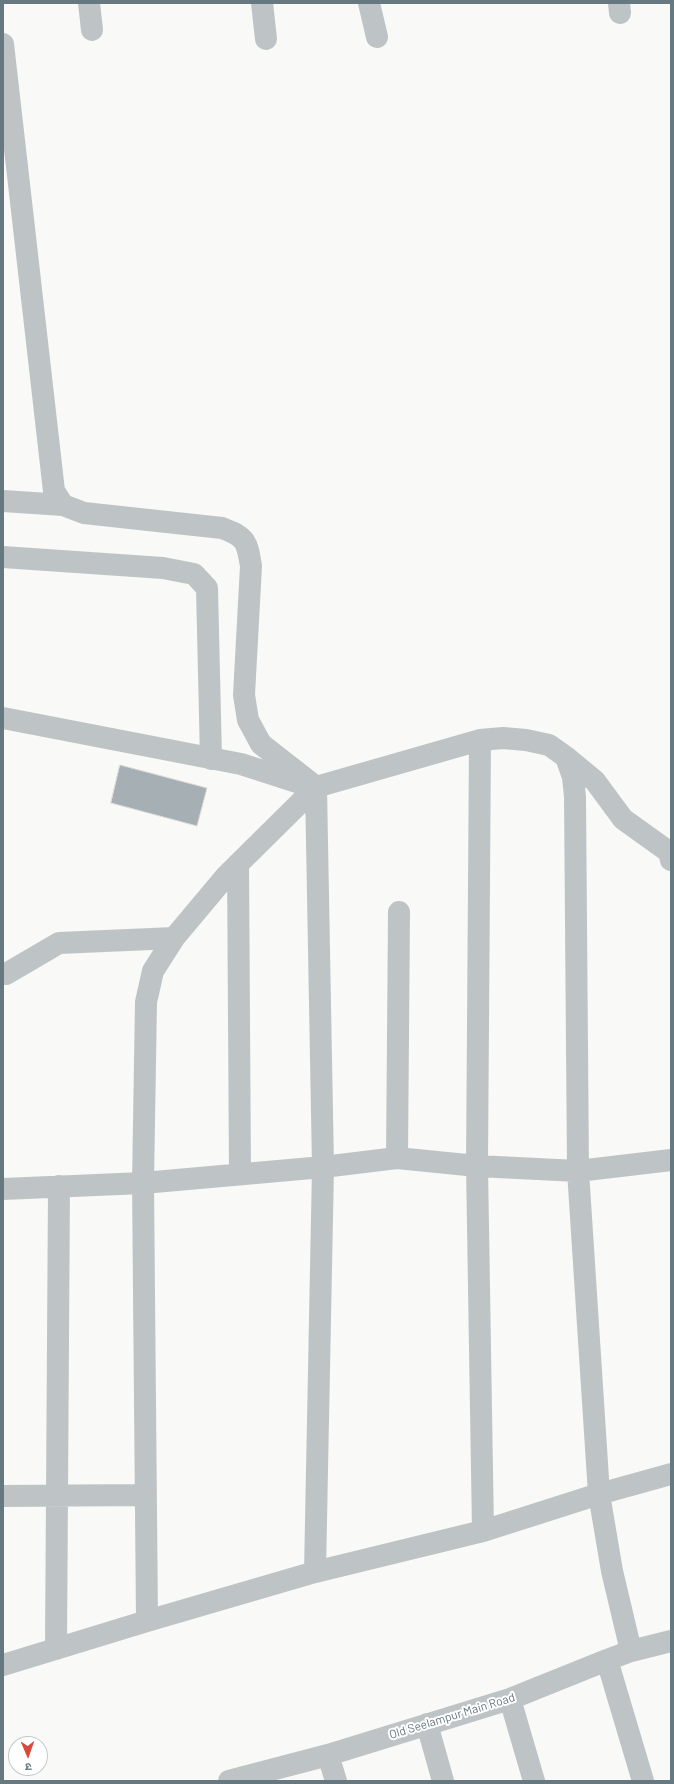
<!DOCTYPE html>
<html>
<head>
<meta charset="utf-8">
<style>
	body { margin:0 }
	#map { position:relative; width:674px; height:1784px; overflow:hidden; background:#f9f9f7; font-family:Barlow,"Noto Sans Devanagari",sans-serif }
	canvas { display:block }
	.frame { position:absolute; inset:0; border:4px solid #667880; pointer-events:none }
	.north { position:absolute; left:8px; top:1736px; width:40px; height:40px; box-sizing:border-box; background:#fff; border:1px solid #c2c9cc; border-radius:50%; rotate:178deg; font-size:11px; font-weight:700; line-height:16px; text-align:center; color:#667880 }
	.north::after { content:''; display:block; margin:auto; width:14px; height:18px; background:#d74b3a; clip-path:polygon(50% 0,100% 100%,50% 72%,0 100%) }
</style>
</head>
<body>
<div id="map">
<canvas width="674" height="1784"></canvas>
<div class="frame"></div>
<div class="north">उ</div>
</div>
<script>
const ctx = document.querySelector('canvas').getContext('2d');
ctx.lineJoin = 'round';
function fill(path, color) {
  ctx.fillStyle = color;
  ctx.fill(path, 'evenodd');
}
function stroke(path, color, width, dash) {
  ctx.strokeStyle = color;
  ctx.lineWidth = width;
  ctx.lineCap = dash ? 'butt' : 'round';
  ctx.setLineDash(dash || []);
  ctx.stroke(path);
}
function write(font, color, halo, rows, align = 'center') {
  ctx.font = font + ' Barlow,sans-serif';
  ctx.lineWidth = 4;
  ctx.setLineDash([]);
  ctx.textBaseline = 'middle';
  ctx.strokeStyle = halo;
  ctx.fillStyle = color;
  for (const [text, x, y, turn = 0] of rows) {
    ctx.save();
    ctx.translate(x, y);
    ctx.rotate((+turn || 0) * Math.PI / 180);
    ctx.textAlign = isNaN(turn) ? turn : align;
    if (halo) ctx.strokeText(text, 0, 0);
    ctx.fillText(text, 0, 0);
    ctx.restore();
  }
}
const building = new Path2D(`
	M120,765L207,788L197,826L111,803Z`);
fill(building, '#a6b0b4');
stroke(building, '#dbdbd9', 1);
stroke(new Path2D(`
	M89,3L92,30
	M262,3L266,39
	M369,3L377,37
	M619,3L620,13
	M3,44L54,491L63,505L84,513L222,528C246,537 247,541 251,566L244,695L248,720L261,744L316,787
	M3,501L63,505
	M3,557L163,568L194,574L207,588L211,759
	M3,718L241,764L303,784
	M480,740L477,1166L483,1531
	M566,757L573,777L575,797L578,1171L599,1494L612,1571L631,1651
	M238,864L240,1174
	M3,974H6L59,943L174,938
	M397,1158L399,912
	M3,1189L143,1183L323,1167L397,1158L477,1166L578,1171L671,1160
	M3,1496L145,1495
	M315,1572L323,1167L316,787
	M147,1621L143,1183L146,1002L153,971L174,938L226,876L316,787L480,740L503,738L526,740L549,745L566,757L595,781L623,819L669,852L671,860
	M56,1649L59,1186
	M607,1660L643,1781
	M3,1665L147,1621L315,1572L483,1531L599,1494L671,1474
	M510,1699L534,1781
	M427,1724L443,1781
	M328,1755L336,1781
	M229,1781L328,1755L510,1699L607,1660L631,1651L671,1641`), '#bec4c6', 22);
write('12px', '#667880', '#fff', [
	["Old Seelampur Main Road",452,1716,-17]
]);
</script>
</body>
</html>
